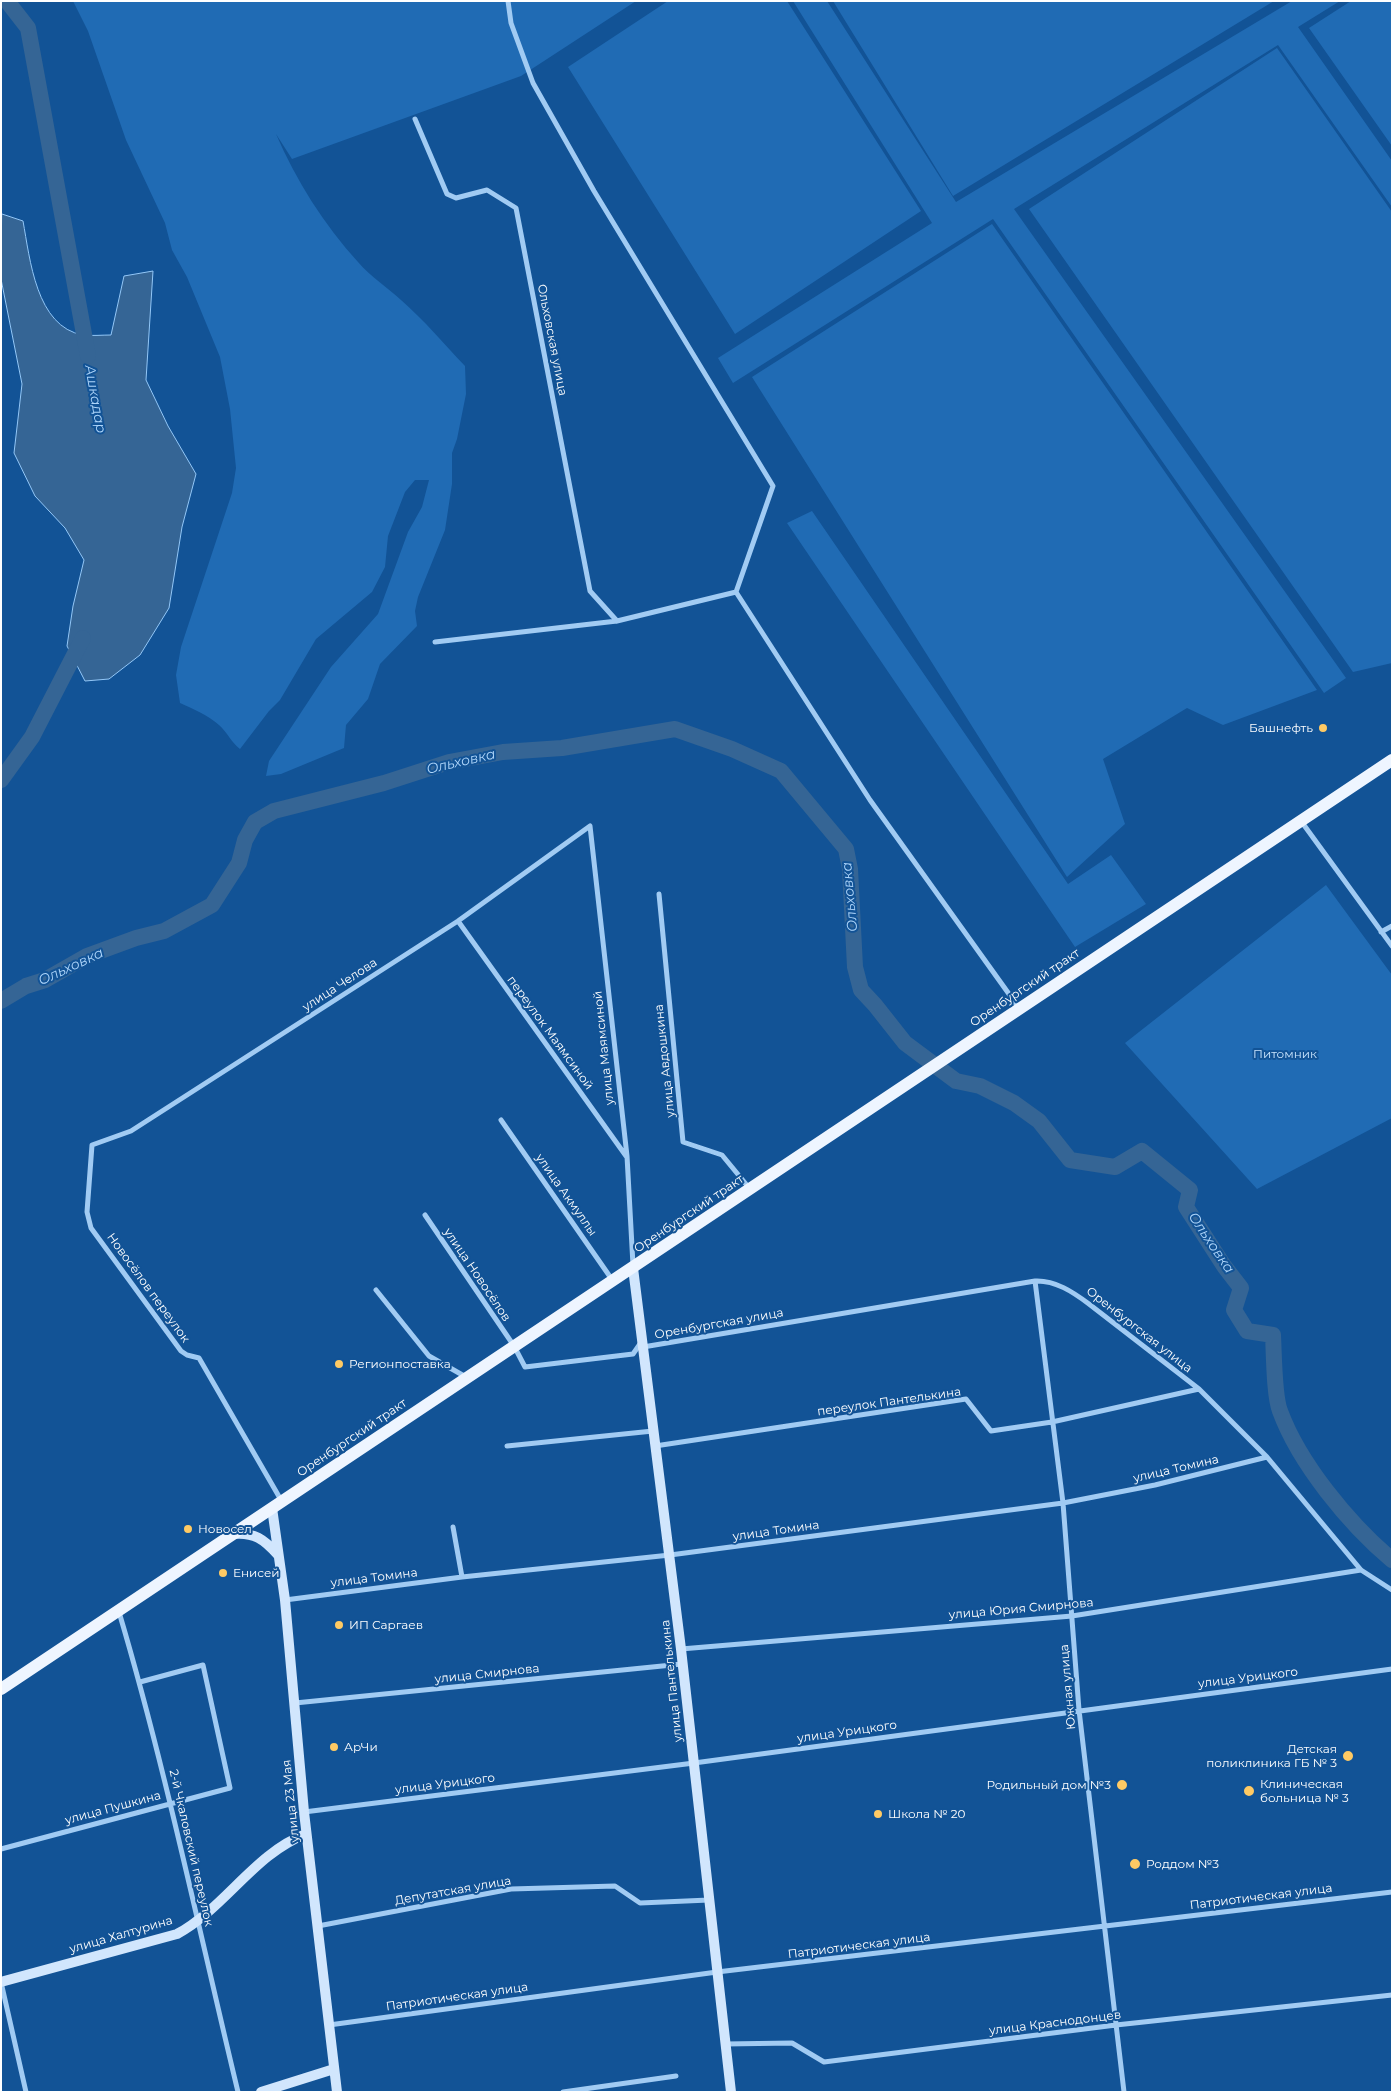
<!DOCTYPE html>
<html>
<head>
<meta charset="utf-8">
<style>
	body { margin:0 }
	#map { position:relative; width:1393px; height:2093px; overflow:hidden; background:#125396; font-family:Montserrat,sans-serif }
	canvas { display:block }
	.frame { position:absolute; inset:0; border:2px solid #fff; pointer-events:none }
</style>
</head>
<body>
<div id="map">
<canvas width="1393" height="2093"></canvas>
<div class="frame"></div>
</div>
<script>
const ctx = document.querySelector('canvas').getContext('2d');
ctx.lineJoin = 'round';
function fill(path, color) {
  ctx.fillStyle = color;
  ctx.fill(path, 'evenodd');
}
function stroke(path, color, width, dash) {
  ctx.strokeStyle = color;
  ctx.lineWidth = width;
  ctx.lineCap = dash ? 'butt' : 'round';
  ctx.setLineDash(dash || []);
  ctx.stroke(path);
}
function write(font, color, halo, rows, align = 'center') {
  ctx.font = font + ' Montserrat,sans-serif';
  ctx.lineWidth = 4;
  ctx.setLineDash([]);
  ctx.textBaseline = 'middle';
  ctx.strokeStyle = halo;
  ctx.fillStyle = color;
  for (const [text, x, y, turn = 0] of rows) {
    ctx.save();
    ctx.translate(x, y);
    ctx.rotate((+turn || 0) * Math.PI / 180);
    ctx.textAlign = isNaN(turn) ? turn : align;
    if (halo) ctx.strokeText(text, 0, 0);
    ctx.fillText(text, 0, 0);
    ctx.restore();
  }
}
fill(new Path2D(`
	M73,1H636L521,76L292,159L276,134C296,180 324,225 358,262C371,277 387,287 401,300C424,320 444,344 465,366L466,394L457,439L452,453V484L445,530L418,597L415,611L417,626L380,664L368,699L346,725L344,748L281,774L266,776L269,761L331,667L378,614L408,532L422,507L429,480H415L405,492L388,536L385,567L372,592L316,639L280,700L269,711L240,749C231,742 227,732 219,725C208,715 193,709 180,703L176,675L181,647L232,493L236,468L230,409L220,357L187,277L172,250L165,223L126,140L88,31Z
	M668,1H787L921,211L735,334L568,67Z
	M793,1H827L956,202L1292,1H1340L1298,27L1392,161V207L1278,45L1014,209L1346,678L1324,693L993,219L733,383L718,358L932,223Z
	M833,1H1274L953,196Z
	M1351,1H1392V146L1309,28Z
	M1277,48L1392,212V663L1353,672L1029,209Z
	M992,224L1317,690L1223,725L1187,708L1103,759L1125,824L1067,877L752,377Z
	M812,511L1068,884L1111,855L1146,904L1075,947L787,523Z
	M1326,885L1392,975V1118L1257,1189L1125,1043Z`), '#206bb4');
const water = new Path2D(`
	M2,214L23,221C30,259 36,327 83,335C92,336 102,335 111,335L124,276L153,271L146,380L168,426L196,474L182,527L169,608L140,655L109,679L85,681L67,646L73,606L84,560L65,528L35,496L14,453L22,384L1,279Z`);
fill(water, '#356595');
stroke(water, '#93c7f7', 1);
stroke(new Path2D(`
	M7,1L28,28L88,356
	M1,780L32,737L83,638
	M1,1001L26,986L45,980L87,956L136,938L164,931L212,905L239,863L245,840L255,822L274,811L384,783L449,762L503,752L562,748L675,729L732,749L781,771L846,849L850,869L855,967L861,990L875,1005L905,1043L956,1081L980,1086L1014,1103L1039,1121L1070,1160L1115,1167L1142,1151L1190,1190L1186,1207L1224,1266L1241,1288L1234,1310L1247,1331L1273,1335C1274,1353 1274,1396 1280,1411C1299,1463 1349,1524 1392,1560`), '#356595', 16);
stroke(new Path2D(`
	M508,1L511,23L533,83L594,191L773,486L736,592
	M415,119L447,194L456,198L487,190L516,208L590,591L617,621
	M736,592L870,800L1019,1008
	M435,642L617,621L736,592
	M1301,821L1392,946
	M659,894L683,1142L722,1155L750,1189
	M458,921L626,1156
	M1381,932L1392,926
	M501,1120L613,1281
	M425,1215L514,1346L525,1367L633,1354L642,1341
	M1035,1281L1063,1503L1079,1710L1124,2092
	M376,1290L429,1356L466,1377
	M643,1347L1035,1281C1055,1280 1073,1292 1089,1304L1199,1389L1267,1457L1361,1570L1392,1590
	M507,1446L653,1431
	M655,1446L966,1399L991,1431L1052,1422L1199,1389
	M281,1500L199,1358L187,1355L181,1351L91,1228L87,1212L92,1145L131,1131L458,921L590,826L627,1156L633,1265
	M453,1527L462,1577
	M285,1600L462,1577L670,1555L1063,1503L1155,1485L1267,1457
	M119,1612C166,1770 199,1931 238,2092
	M681,1649L1072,1616L1361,1570
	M295,1703L682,1664
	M304,1812L694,1763L1392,1669
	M1,1849L230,1788L203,1665L140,1682
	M318,1926L511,1889L615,1886L640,1903L709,1900
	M1,1982L26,2092
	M329,2025L717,1972L1392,1892
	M725,2044L792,2043L824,2062L1116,2025L1392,1995
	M563,2092L676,2076`), '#a1cbf3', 5);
stroke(new Path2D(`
	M633,1268L681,1649L731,2092
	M272,1508L285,1600L304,1812L337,2092
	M233,1534C254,1532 264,1539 278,1555
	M1,1982L177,1934C225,1908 255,1853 306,1834
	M261,2092L334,2069`), '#d1e6fd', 10);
stroke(new Path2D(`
	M1,1689L1392,760`), '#eef5ff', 12);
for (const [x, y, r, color] of [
	[1323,728,5,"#ffca64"],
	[339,1364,5,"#ffca64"],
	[188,1529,5,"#ffca64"],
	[223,1573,5,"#ffca64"],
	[339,1625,5,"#ffca64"],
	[334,1747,5,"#ffca64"],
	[1348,1756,6,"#ffca64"],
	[1122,1785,6,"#ffca64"],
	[1249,1791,6,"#ffca64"],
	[878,1814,5,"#ffca64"],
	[1135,1864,6,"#ffca64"]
]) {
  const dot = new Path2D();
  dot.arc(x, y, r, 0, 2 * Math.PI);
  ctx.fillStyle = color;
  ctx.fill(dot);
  stroke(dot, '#125396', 2);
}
write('12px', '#fff', '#125396', [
	["Ольховская улица",552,340,79],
	["улица Челова",340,985,-33],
	["Оренбургский тракт",1025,988,-34],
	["переулок Маямсиной",550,1033,54],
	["улица Маямсиной",604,1048,-96],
	["улица Авдошкина",665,1061,-96],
	["улица Акмуллы",566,1195,55],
	["Оренбургский тракт",689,1214,-34],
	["улица Новосёлов",477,1275,56],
	["Новосёлов переулок",148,1288,54],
	["Оренбургская улица",719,1324,-10],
	["Оренбургская улица",1139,1330,38],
	["переулок Пантелькина",889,1402,-8],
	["Оренбургский тракт",352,1438,-34],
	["улица Томина",1176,1469,-13],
	["улица Томина",776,1531,-8],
	["улица Томина",374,1578,-7],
	["улица Юрия Смирнова",1021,1609,-5],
	["улица Смирнова",487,1674,-6],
	["улица Урицкого",1248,1678,-7],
	["улица Пантелькина",672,1681,-96],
	["Южная улица",1068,1687,-95],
	["улица Урицкого",847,1732,-8],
	["улица Урицкого",445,1784,-7],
	["улица 23 Мая",291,1801,-96],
	["улица Пушкина",113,1808,-15],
	["2-й Чкаловский переулок",191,1848,77],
	["Депутатская улица",453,1891,-10],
	["Патриотическая улица",1261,1897,-7],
	["улица Халтурина",121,1935,-16],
	["Патриотическая улица",859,1946,-7],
	["Патриотическая улица",457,1997,-8],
	["улица Краснодонцев",1055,2023,-7]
]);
write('12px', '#fff', '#125396', [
	["Башнефть",1313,728,"right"],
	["Регионпоставка",349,1364],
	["Новосел",198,1529],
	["Енисей",233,1573],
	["ИП Саргаев",349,1625],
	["АрЧи",344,1747],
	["Детская",1337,1749,"right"],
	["поликлиника ГБ № 3",1337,1763,"right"],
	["Клиническая",1260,1784],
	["больница № 3",1260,1798],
	["Родильный дом №3",1111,1785,"right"],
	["Школа № 20",888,1814],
	["Роддом №3",1146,1864]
], 'left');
write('12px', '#c9e4fd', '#125396', [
	["Питомник",1285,1054]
]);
write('italic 14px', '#aed5fa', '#125396', [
	["Ашкадар",95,399,80],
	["Ольховка",461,762,-13],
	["Ольховка",850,897,-95],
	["Ольховка",71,967,-25],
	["Ольховка",1211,1243,56]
]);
</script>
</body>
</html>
